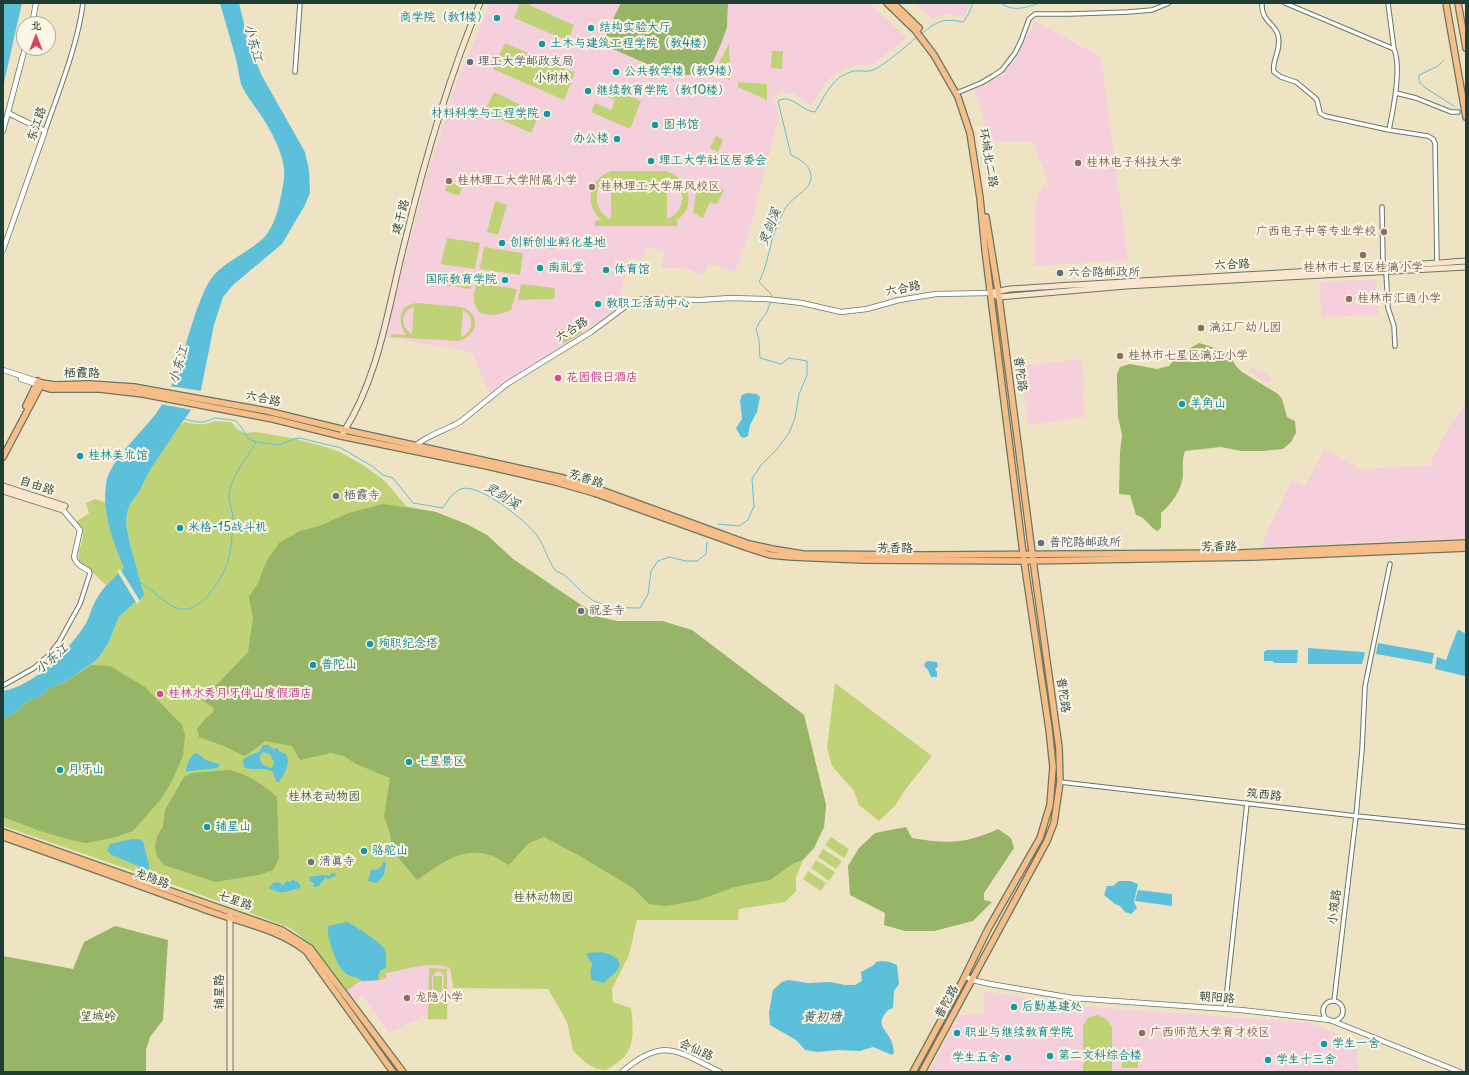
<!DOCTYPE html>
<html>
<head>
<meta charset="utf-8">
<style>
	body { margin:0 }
	#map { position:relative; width:1469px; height:1075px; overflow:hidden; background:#eee4c4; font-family:"Playpen Sans","LXGW WenKai TC",sans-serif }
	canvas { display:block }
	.frame { position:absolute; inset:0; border:4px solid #1f3d34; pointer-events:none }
	.north { position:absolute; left:16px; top:16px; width:40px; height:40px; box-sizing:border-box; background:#fcf5e5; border:1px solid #a4ab9e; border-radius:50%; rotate:0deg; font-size:11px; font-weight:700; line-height:16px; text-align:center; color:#1f3d34 }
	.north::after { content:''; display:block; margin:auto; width:14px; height:18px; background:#d1495b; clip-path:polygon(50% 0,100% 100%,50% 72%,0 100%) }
</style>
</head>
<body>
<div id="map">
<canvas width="1469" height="1075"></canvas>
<div class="frame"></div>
<div class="north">北</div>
</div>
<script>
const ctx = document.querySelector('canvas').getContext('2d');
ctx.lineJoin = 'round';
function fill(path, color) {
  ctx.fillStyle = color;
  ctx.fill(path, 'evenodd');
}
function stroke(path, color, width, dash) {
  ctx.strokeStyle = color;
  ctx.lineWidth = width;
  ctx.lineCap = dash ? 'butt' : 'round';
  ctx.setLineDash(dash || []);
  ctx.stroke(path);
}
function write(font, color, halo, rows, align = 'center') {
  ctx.font = font + ' "Playpen Sans","LXGW WenKai TC",sans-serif';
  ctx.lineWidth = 4;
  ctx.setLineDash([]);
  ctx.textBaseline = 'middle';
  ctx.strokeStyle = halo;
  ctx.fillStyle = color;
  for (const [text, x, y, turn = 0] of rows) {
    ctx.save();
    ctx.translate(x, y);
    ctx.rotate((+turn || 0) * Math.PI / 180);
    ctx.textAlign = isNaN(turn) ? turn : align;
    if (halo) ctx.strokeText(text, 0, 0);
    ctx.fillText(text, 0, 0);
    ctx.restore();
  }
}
fill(new Path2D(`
	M490,3H621L620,6L631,58L654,67L670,69L686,75L715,60L727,27L728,3H870L906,38L872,65H856L835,74L827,81L811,106L794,94L781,92L773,98L779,115L778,123L772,142L747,240L735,272L709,263L703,275L685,268H661L665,253L647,247L642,260L628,258L621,297L613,300V311L575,339L489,393L472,352L385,337L427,176L458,79Z
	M915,3H970L964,17L944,14L932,19Z
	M1035,21L1101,57L1128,260L1034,266V208L1042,185H1049L1033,141H988L983,115L974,90L992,81L1011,66Z
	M1376,279L1378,315L1321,317L1320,282Z
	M1081,359L1085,389L1082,390L1085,417L1028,425L1021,366Z
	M1252,367L1261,373L1263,372L1272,378L1268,384L1249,371Z
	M1466,404V538L1262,547L1267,532L1292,480L1305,485L1325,449L1361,469L1429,466L1448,428Z
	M429,964L444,966L450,968L448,1021L428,1020L424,1016L389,1033L363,996L355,1001L347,991L358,982L379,980L386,973Z
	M984,991L1075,1006L1312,1023L1358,1042V1072H929L959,1015L984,1014Z`), '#f5cfdb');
fill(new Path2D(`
	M520,3H530L529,5L574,25L568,41L514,18Z
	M505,43L575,73L564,100L493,69Z
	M729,44L730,80L713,73Z
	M772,51H783L782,69L771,68Z
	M738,82L767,84V100L738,87Z
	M603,85L641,101L630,129L591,112L595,103L611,110L615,100L600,93Z
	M494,92L539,114L531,133L484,112Z
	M716,136L723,140L718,152L710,148Z
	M611,171H666C688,177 698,206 677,220V226H595V221L601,220C584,204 589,179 611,171ZM611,177V219C592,211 592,185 611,177ZM667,177C688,185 687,211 667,219Z
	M698,179L724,190L717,204L710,202L703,218L693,213Z
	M448,181L462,187L459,196L445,191Z
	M495,201L507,205L498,235L487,232Z
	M447,238L480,243L475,269L441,264Z
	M484,247L523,253L520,275L480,269Z
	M439,273L473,278L471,289L438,284Z
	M476,283L517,289L511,310C500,315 492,316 480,313C471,302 474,296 476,283Z
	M521,284L555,288L554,299L518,300Z
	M419,303L461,307C482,313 478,336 459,341L391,337V334L406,335C397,321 398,304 419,303ZM414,307L412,333V334C400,327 400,311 414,307ZM463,310C475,317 474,332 461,337Z
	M555,329H581L582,333L563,344V336H555Z
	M214,421L231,422L238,430L245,433L256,432L296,439L326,447L340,452L363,465L385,481L406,506L436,512L466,524L487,535L513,559L599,617L617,621H662L692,630L804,715L826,805L824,827L814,848L803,860L796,877V891L785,902L739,909L738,920H637L629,955L612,989L613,1002L631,1008C633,1024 636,1047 622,1059C618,1063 612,1066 606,1070L597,1069L586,1063L573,1051L567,1022L548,989L453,988L450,968C429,960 407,970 386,973V978L379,980L358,982L347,991C330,967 313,943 288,927L174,885L3,826V719L13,714L28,701L41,696L49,688L63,683L96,661L108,644L119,617L134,603L117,574L106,585L79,560C76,544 91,539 76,522L89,513L86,503L95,499L106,503C110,542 123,565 141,599L143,595L130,544L126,523L127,513L130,504L139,492L150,470L180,425L184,422C195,424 204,426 214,421Z
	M835,683L932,756L905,790L895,806L879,821L859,805L854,791L832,766L827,748Z
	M831,837L849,849L844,858L825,845Z
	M823,849L842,861L836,869L818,857Z
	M816,860L835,872L829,881L811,868Z
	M808,871L826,883L821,891L803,879Z
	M429,968L447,969V1019H428ZM438,971L441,972L444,976L443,994H432V976Z
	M433,976H442V992H433Z
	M1097,1015L1106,1018L1112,1027V1072L1083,1071V1026L1088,1018Z
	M1122,1057H1138V1068H1122Z`), '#bfd376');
fill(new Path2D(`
	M621,3H728L727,27L721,44L714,60L702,73L686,75L670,69L654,67L613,49L606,36L612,21Z
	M1199,343L1215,348L1229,355L1236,366L1242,372L1278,394L1282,399L1287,417L1295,421L1296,433L1291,442L1283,449L1262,451H1241L1221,447L1185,451C1182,459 1183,467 1183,476C1181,491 1172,503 1161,513V528L1157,531C1148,526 1147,518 1136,515L1130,495L1119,494L1120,452L1122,435L1118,417L1117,383V374L1120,367L1130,364L1157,369L1169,366L1176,356Z
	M383,504L436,512L466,524L487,535L513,559L599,617L617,621H662L692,630L804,715L826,805L824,827L814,848L803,860L794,863L770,880L734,887L699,900L666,906L649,904L633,888L580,856L544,837L529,843L509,865C503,862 496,857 490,855C460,846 440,865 417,880L392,850L390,833L384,817L390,778L356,764L344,756L331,753L300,760L292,746L265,741L254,750L244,756L224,746L199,737L197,729L205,719L213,712L214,708L202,700L248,652L253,618L249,597L258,583L267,560L280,542L300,531L319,526L349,513Z
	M91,665L110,666L145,687L182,725L185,734L183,756L172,781L161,799L133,831L116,837L86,843L67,839L40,831L3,817V719L13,714L28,701L41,696L49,688L63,683Z
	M230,770C248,775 263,784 277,797L279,858L273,870L259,875L215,882L164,865L157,857L155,846L157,837L163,826L165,810L184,777L192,773Z
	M906,827L912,838C946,844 966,844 998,829L1011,838L1014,848L984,893V900L992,902L973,921L934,931H905L884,925L885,913L850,895L848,866L859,848L875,833Z
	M115,926L168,940L163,1020L150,1037L146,1050V1072H3V956L73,969L84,942Z`), '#97b567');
fill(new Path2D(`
	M3,3H22L3,87Z
	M220,3H239L249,44L262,76L305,152L309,170L310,193L305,205L282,244L233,285L223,297L214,325L201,390L189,413L180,425L150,470L139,492L130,504L127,513L126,523L130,544L144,595L141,599L134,603L119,617L108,644L97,660L63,683L49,688L41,696L28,701L13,714L3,719V691C34,686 68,651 85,625C90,617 91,608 96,600C103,587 114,577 124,568C113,542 102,513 106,484C109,459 148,428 161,406C180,375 186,337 199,304C203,294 207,283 214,275C221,267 232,260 242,254C250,248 261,242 267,234C278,218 281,197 284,179C287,158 270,128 258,111C252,102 245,94 241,84C239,76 238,67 236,59C231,40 225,22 220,3Z
	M747,393L757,394L760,397L757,412L750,425L748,436L744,438L741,437L736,428L742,419L740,400L742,395Z
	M1459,630L1466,634V674L1465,676L1435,669L1437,657L1446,660L1457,631Z
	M1378,643L1434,653L1432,664L1376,654Z
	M1308,648L1363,652L1365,653L1362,664H1308Z
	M1267,650H1298L1297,663H1275L1272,661H1264V652Z
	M927,661L937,662L938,667L935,669L937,672V677H931L928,670L924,666L925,663Z
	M263,745H268L273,749L278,748L279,751L286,754C291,765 285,772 279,782H276L273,772C264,766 253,772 244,767L243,760C248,755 253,754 259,752ZM263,752L270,754L274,762L272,768C266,767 259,764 260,756Z
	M197,753L206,760L219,764V767C214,770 195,769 186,772C185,767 190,758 193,754Z
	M131,839H138L143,841L149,865V869H145L112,855L107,850L110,844Z
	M383,862H386L384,875L377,883L368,881L371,870C378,870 382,868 383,862Z
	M332,873H334L336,875L335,876L329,879L325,878L319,886L313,887L314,883L310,881L309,877L322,875L329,876Z
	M292,879L295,881L298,882L301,887C295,890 285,893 278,892C275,891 272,889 269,888L273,883L278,882L283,885L287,881L291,882Z
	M1119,881H1130L1138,884L1134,902L1137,908L1131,914L1125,912L1120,906L1115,904L1104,895L1107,886H1113Z
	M1138,890L1172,894V906L1135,901Z
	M347,922C354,925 380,942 384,948C387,954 386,961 386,968L381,970L378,976L379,980L362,981C357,976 351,978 345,973C337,967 326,937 328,926Z
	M601,952C611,954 627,960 616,972C612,976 607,979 604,983L592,980L590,973L592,963L588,958L587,953Z
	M882,961L890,962L897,965L899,984L894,991L893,1008L888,1010C876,1024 883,1026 890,1038C893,1043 893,1048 894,1053L892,1055L873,1047L860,1051L838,1050L818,1052L805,1050L796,1040L770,1025L769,1012L773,990L782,982L788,980L808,983L830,982L845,985H855L862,981L861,972L874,965L876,962Z`), '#5dc0db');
fill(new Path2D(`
	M169,386L202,391L193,410L160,404Z
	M120,569L140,601L137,604L117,571Z`), '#eee4c4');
stroke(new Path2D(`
	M1001,3C1012,12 1026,8 1039,3
	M1082,3H1084
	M921,34C938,21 942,18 963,22L968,15L973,3
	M1444,60L1438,66L1419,75C1418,81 1420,83 1424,87L1454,106
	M771,298L772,295L759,282C766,268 768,255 772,240C775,230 780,218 785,209C791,197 812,190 811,176C810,164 800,160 791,155L778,101C792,93 801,111 815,112C826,95 831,78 851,72C858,69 866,73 873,70C885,65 906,46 917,37
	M184,419L196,422H204L215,418L232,420L236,421L241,427L249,439L256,442L280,445L293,439L300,438L341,448L372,466L383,475L393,478L413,503L443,508C448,500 452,493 461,489C479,482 529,523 538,537C544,546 549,562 555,570C557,572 561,573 563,574C572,581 579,590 588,597C600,607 625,608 640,608L648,594L651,571L658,561L669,557L686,561H697L706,554L707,542
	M718,524L739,526L748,520L754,506L752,479L761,465L777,449L789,433L795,418L799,394L807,375V361L789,358L781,364L760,358L759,340L756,329L760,321L766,314L771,301
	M139,582C154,589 164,605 180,609C190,611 200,604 207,597C224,576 230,563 232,536C233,530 234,524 233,518C233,510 228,502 229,494C232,474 247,459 256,442`), '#5dc0db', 1);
const minor = new Path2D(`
	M1262,3C1261,22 1275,23 1278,35C1282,50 1271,61 1274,72L1281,77L1296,82L1313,96L1317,100L1320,113L1325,116L1389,130L1428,136L1433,139L1435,143L1437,263
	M1285,3L1394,49C1402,68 1393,110 1389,130
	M1388,3L1394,49
	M295,72L300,3
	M959,92L981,83L993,76L1002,70L1015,53L1021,41L1029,19L1035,14H1070L1128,12L1152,10L1169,3
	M1396,93L1416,98L1451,112H1458
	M45,131C59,91 78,44 83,3
	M1382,207L1383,263L1386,272L1388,308L1394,326L1395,346
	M4,685L34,668L49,655L59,642L80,604L90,573L89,571
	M1060,782L1356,816L1466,827
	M1334,1001L1356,816L1362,750L1365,686L1390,564
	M1323 1011a10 10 0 1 1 20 0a10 10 0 1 1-20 0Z
	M1225,1009L1247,803`);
const tertiary = new Path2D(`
	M32,24L36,3
	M3,131L25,48
	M3,250L45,131L8,113
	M3,370L40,382
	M21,379L39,385
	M411,450C424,436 444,431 460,422L507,384L591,332L626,306L642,299L700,300L730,298L766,299L802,303L841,312L867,309L899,300L936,294L990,293
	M63,510L80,530L74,557C76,565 83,567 89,571
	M965,976L972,980L990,984L1073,998L1241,1010L1330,1020L1460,1072
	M622,1072C663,1036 677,1051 720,1072`);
const secondary = new Path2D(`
	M994,292L1010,289C1162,279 1314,272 1466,261
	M990,293L999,297L1126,286L1466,267
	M343,433C379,377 388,308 404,245C424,162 447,81 480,3
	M3,486L65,506L63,510L3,491
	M230,914V1072`);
const primary = new Path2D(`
	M887,3L915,30L934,55L958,97L970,133L980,198L985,250L1024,561L1049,729L1053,767L1050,805L1040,838L988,929L963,980L913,1072
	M893,3L919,28
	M1446,3L1466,117
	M1458,3L1466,48
	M41,386L50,389H100L143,394L273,419L341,436L487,466L556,482L594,493L748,548L770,555L792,557L862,560L1024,561L1253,557L1466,548
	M26,406L38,381
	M3,457L42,383L55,385L89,384L134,387L267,411L345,430L563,478L601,490L749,544L772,549L803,554L925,555L1240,553L1466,543
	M3,832L282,930L310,948L403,1072
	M3,837C72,861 140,886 209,911C242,923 278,929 306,951L393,1072
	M922,1072L1047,841L1054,823L1060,782L1059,748L1033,560L999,297L986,217`);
stroke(minor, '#677766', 5.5);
stroke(tertiary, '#677766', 6);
stroke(secondary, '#677766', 7);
stroke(primary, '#677766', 8);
stroke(minor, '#fff', 3.5);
stroke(tertiary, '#fff', 4.5);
stroke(secondary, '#fce5cf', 5);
stroke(primary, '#f7be88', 5.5);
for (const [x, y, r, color] of [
	[497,18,4,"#0f9aa8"],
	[591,28,4,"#0f9aa8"],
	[542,44,4,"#0f9aa8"],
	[470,62,4,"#5c6f8a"],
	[616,72,4,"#0f9aa8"],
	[588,91,4,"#0f9aa8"],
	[547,114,4,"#0f9aa8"],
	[655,125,4,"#0f9aa8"],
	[617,139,4,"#0f9aa8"],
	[651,161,4,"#0f9aa8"],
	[1078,163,4,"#8d6e63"],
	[449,181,4,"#8d6e63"],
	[592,187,4,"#8d6e63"],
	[1384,232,4,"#8d6e63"],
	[502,243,4,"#0f9aa8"],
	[1363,255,4,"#8d6e63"],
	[540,268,4,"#0f9aa8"],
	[606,270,4,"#0f9aa8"],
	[1060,273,4,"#5c6f8a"],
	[505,280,4,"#0f9aa8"],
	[1349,299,4,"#8d6e63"],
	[598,304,4,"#0f9aa8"],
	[1201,328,4,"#8d6e63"],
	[1120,356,4,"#8d6e63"],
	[558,378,4,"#d1479c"],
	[1182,404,4,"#0f9aa8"],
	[80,456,4,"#0f9aa8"],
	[336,496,4,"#6b7280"],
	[180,528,4,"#0f9aa8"],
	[1041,543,4,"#5c6f8a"],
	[581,611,4,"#6b7280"],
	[370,644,4,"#0f9aa8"],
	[313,665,4,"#0f9aa8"],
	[160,694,4,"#d1479c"],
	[409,762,4,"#0f9aa8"],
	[60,770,4,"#0f9aa8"],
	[207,827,4,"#0f9aa8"],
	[364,851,4,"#0f9aa8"],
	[311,862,4,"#6b7280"],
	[407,998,4,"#8d6e63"],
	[1014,1007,4,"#0f9aa8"],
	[957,1033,4,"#0f9aa8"],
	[1142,1033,4,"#8d6e63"],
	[1324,1044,4,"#0f9aa8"],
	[1050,1056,4,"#0f9aa8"],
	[1008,1058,4,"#0f9aa8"],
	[1268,1060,4,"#0f9aa8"]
]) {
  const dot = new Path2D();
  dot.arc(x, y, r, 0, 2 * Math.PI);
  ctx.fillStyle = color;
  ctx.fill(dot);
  stroke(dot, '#fcf5e5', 1.5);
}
write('12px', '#0d838f', '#fcf5e5', [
	["商学院（教1楼）",489,18,"right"],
	["结构实验大厅",599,28],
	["土木与建筑工程学院（教4楼）",550,44],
	["公共教学楼（教9楼）",624,72],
	["继续教育学院（教10楼）",596,91],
	["材料科学与工程学院",539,114,"right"],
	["图书馆",663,125],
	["办公楼",609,139,"right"],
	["理工大学社区居委会",659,161],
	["创新创业孵化基地",510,243],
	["南礼堂",548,268],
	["体育馆",614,270],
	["国际教育学院",497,280,"right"],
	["教职工活动中心",606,304],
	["羊角山",1190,404],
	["桂林美术馆",88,456],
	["米格-15战斗机",188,528],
	["殉职纪念塔",378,644],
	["普陀山",321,665],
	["七星景区",417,762],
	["月牙山",68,770],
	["辅星山",215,827],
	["骆驼山",372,851],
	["后勤基建处",1022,1007],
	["职业与继续教育学院",965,1033],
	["学生一舍",1332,1044],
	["第二文科综合楼",1058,1056],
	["学生五舍",1000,1058,"right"],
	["学生十三舍",1276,1060]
], 'left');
write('12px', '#4e5e75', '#fcf5e5', [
	["理工大学邮政支局",478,62],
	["六合路邮政所",1068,273],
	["普陀路邮政所",1049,543]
], 'left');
write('12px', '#3f5b41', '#fcf5e5', [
	["小树林",552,79],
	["桂林老动物园",324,797],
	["桂林动物园",543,898],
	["望城岭",98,1017]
]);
write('12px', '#1f3d34', '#fcf5e5', [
	["东江路",37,124,-71],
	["环城北二路",988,158,80],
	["建干路",401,217,-75],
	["六合路",1232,265,-3],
	["六合路",903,289,-11],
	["六合路",572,330,-32],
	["栖霞路",82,374],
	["普陀路",1020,374,83],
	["六合路",263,399,11],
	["芳香路",586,479,18],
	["自由路",37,486,18],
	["芳香路",1219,547,-1],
	["芳香路",895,549],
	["普陀路",1063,695,82],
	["筑西路",1264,795,6],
	["龙隐路",152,879,20],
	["七星路",235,901,19],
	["小筑路",1335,907,-83],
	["辅星路",220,992,-90],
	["朝阳路",1217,998,4],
	["普陀路",947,1002,-61],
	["会仙路",696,1050,24]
]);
write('12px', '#785e54', '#fcf5e5', [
	["桂林电子科技大学",1086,163],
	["桂林理工大学附属小学",457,181],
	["桂林理工大学屏风校区",600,187],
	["广西电子中等专业学校",1376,232,"right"],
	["桂林市七星区桂漓小学",1363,268,"center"],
	["桂林市汇通小学",1357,299],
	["漓江厂幼儿园",1209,328],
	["桂林市七星区漓江小学",1128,356],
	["龙隐小学",415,998],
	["广西师范大学育才校区",1150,1033]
], 'left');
write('12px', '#b23c85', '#fcf5e5', [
	["花园假日酒店",566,378],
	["桂林水秀月牙伴山度假酒店",168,694]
], 'left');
write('12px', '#5b616d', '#fcf5e5', [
	["栖霞寺",344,496],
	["祝圣寺",589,611],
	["清真寺",319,862]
], 'left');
write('italic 13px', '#2e5e5e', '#fcf5e5', [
	["小东江",253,43,74],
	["灵剑溪",770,227,-68],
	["小东江",179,365,-73],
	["灵剑溪",502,496,32],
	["小东江",52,659,-41],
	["黄初塘",822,1017]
]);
</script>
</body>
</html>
